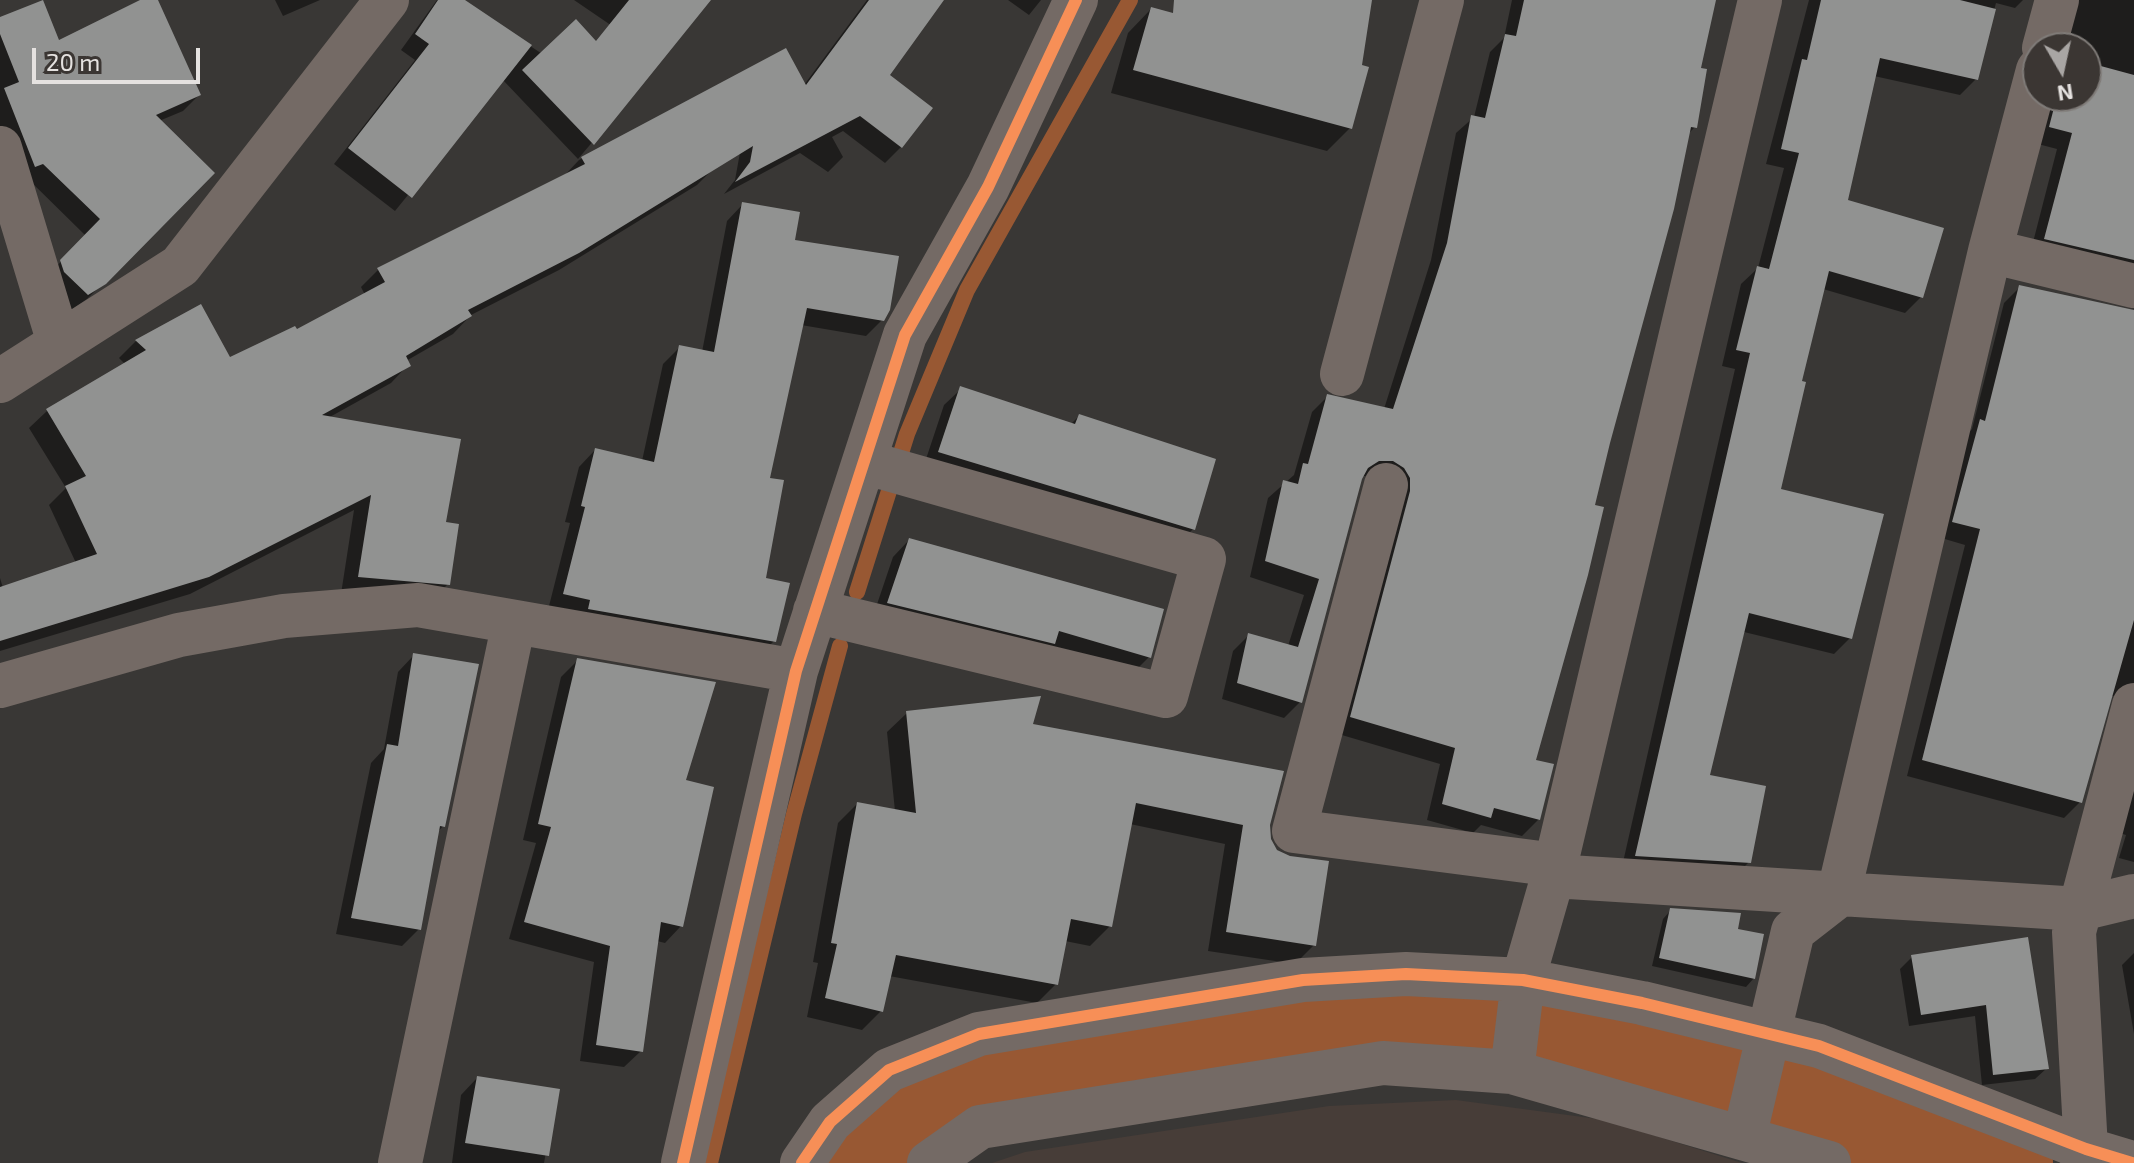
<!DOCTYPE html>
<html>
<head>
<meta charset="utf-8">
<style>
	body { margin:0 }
	#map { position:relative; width:2134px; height:1163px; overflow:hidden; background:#393735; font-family:"Exo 2",sans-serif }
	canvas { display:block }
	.north { position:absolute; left:2022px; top:32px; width:80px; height:80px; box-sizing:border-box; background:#3b3633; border:2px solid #7f7b78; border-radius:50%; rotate:171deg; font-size:22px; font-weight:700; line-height:32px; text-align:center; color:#e5e2e0 }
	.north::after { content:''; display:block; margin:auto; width:28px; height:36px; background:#a9a6a4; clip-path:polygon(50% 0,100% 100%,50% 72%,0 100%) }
	.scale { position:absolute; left:32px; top:48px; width:168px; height:36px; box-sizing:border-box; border:4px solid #e5e2e0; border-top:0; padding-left:10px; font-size:24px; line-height:28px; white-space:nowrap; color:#e5e2e0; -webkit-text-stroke:6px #3b3633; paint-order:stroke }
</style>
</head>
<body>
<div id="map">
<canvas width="2134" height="1163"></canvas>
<div class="north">N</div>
<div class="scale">20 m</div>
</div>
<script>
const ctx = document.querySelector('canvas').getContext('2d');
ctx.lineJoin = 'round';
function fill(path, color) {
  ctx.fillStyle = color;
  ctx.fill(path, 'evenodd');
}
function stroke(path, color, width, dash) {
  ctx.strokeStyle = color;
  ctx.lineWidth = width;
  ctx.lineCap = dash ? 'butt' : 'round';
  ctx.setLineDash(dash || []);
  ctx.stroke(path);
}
fill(new Path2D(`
	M1456,1100L1605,1120L1742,1163H992L1025,1152L1329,1106Z`), '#473d38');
fill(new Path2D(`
	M145,0H156L199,95L183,111L159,121L212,173L87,299L71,310L45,278L86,236L27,178L0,145V19L58,43Z
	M275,0H320L283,16Z
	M437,0H461L622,107L578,159L502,79L395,211L334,164L415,60L401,50Z
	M574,0H696L659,58Z
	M867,0H942L888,75L901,147L885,163L843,131L832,137L843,157L828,172L800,153L724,194L735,180L743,136L804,85Z
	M1008,0H1041L1029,15Z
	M1243,0H1370L1350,128L1327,151L1111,93L1128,33L1151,9L1238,33Z
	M1512,0H1713L1699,69L1695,127L1687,135L1608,442L1533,761L1539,819L1522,836L1481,825L1473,833L1427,820L1440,764L1335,733L1376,476H1361L1300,702L1284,718L1222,699L1233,651L1249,635L1288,646L1304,595L1250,577L1268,498L1294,475L1312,412L1328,396L1384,409L1431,260L1456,133L1474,117L1490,52L1504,38Z
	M1809,0H2023L2015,8L1996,3L1976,79L1960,95L1874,76L1846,202L1921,297L1905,313L1823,289L1799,383L1779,491L1850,638L1834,654L1744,632L1707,777L1749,862L1733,878L1621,871L1735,369L1722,366L1741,284L1758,268L1784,168L1766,164Z
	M2060,0H2134V283L2030,254L2057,149L2038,144L2051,96H2086V48H2064Z
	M647,124L714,168L697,185L559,270L471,315L453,334L406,361L408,365L391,383L328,418L444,524L448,584L430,602L341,594L354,510L190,594L0,651V578L3,588L76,563L49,505L66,488L29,428L47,411L126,365L119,358L136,341L200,306L229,360L296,332L365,295L361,287L378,270L564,176L579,160Z
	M743,204L793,241L883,319L866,336L801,325L768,479L764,579L774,641L757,658L548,610L570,523L565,522L579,467L595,450L642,461L663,364L680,347L702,352L727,221Z
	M2020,287L2134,312V702L2124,696H2108L2080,802L2064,818L1907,776L1965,545L1938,537L1964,437L1972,429L2004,303Z
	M961,389L1070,425L1079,416L1193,529L1177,546L923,468L944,405Z
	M909,540L1149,657L1132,674L872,619L893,557Z
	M414,655L443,826L437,833L419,929L402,946L336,934L371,763L384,749L398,672Z
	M578,660L683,781L681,926L665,943L657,941L641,1051L624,1067L580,1061L594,962L509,939L536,843L523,840L561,677Z
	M907,713L1030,726L1268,824L1269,840L1314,945L1295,964L1208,951L1225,844L1130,824L1110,926L1090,946L1065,941L1056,984L1037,1003L889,976L881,1011L862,1030L807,1017L818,963L813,962L838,823L857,804L895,811L887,732Z
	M2134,762V862L2119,858L2126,835L2116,832Z
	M1671,910L1736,931L1754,978L1746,987L1652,966L1663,919Z
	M2027,939L2047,1068L2035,1079L1982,1085L1975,1016L1909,1026L1900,969L1912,957Z
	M2134,953V1034L2122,965Z
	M477,1078L557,1091L544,1163H452L461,1095Z`), '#0007');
stroke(new Path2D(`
	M857,592L907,434L967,290L1130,0
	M710,1163L794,814L840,646`), '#985833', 16);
stroke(new Path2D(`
	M854,1163L862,1149L917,1103L1005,1071L1170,1047L1271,1026L1424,1018L1635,1050L1723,1072L2003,1163`), '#985833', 100);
fill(new Path2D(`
	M43,0L59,40L140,0H158L201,95L156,115L215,173L106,284L88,295L64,272L60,260L100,219L43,164L35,167L4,88L19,82L0,34V17Z
	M438,0H465L532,45L412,198L348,148L429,44L415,34Z
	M629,0H711L594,145L522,70L576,19L596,41Z
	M869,0H944L890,75L933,108L902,148L860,116L735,182L750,162L753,146L579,253L468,310L472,316L406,356L411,366L322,415L461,439L446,522L459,524L450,585L358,577L371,495L209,577L0,641V587L97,554L65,486L86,476L46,409L146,350L135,340L201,304L230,357L295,326L297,329L385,282L377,268L585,164L581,157L786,48L806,85Z
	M1174,0H1372L1362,65L1369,67L1352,129L1133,70L1151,7L1173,13Z
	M1524,0H1716L1701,68L1707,69L1697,128L1691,127L1674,209L1610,443L1595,505L1604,507L1588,575L1536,760L1554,764L1540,820L1494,808L1491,818L1442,804L1455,748L1350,717L1410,491V478L1404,468L1393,461H1379L1368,468L1362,479L1302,703L1237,683L1248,633L1298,647L1319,579L1265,561L1283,480L1298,484L1303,463L1308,464L1327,394L1393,409L1447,243L1471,115L1485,118L1505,34L1516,36Z
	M1821,0H1960L1996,9L1978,80L1880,58L1848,200L1944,228L1923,298L1829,271L1802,381L1806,382L1781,489L1884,514L1852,639L1749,613L1710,775L1766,786L1751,863L1635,856L1750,353L1736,350L1757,266L1769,269L1799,153L1781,149L1802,59L1807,60Z
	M2086,62L2134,75V260L2044,239L2072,133L2049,127L2057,96H2086Z
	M742,202L800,212L795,240L899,256L890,310L884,321L807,308L770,478L784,480L766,578L790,583L776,642L588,609L590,600L563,594L585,507L581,506L595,448L654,462L679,345L714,352Z
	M2019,285L2134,310V620L2082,803L1922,760L1980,529L1952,522L1980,419L1985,421Z
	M960,386L1075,424L1079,414L1216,459L1195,530L938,452Z
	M909,538L1164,609L1151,658L1059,631L1055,644L887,603Z
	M413,653L479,664L445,827L440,826L421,930L351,918L387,744L398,746Z
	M577,658L716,682L686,780L714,787L683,927L661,922L643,1052L596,1045L610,946L524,922L551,827L538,824Z
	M1041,696L1033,724L1284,771L1270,825L1271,839L1277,850L1290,856L1329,861L1316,946L1226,932L1243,825L1136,803L1112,927L1071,919L1058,985L896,955L883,1012L825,998L837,944L831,943L857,802L916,813L906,711Z
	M1670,908L1741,913L1738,929L1764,934L1755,979L1659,958Z
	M2028,937L2049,1069L1993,1075L1986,1005L1921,1015L1911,955Z
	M477,1076L560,1089L549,1156L465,1143Z`), '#919291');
stroke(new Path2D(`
	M2044,48L2057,0
	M0,148L59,343
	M1990,251L2134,286
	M1342,374L1442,0
	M0,381L180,266L387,0
	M1386,485L1294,831L1556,865
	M815,611L1166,696L1204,559L864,462
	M0,686L179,635L284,616L418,605L796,671
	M1553,876L2080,909L2134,896
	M1512,1072L1523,980L1553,876L1760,0
	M1744,1138L1793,931L1838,896L1990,251L2038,70
	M400,1163L514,622
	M683,1163L796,671L905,335L988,187L1076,0
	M802,1163L830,1122L889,1070L979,1034L1303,980L1406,974L1523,980L1642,1003L1819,1046L2086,1149L2132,1163
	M929,1163L980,1127L1383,1063L1512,1072L1829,1163
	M2082,1163L2086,1149L2074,932L2134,705`), '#746a65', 44);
stroke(new Path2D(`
	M683,1163L796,671L905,335L988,187L1076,0
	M802,1163L830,1122L889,1070L979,1034L1303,980L1406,974L1523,980L1642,1003L1819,1046L2086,1149L2132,1163`), '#f78f57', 12);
</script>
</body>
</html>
